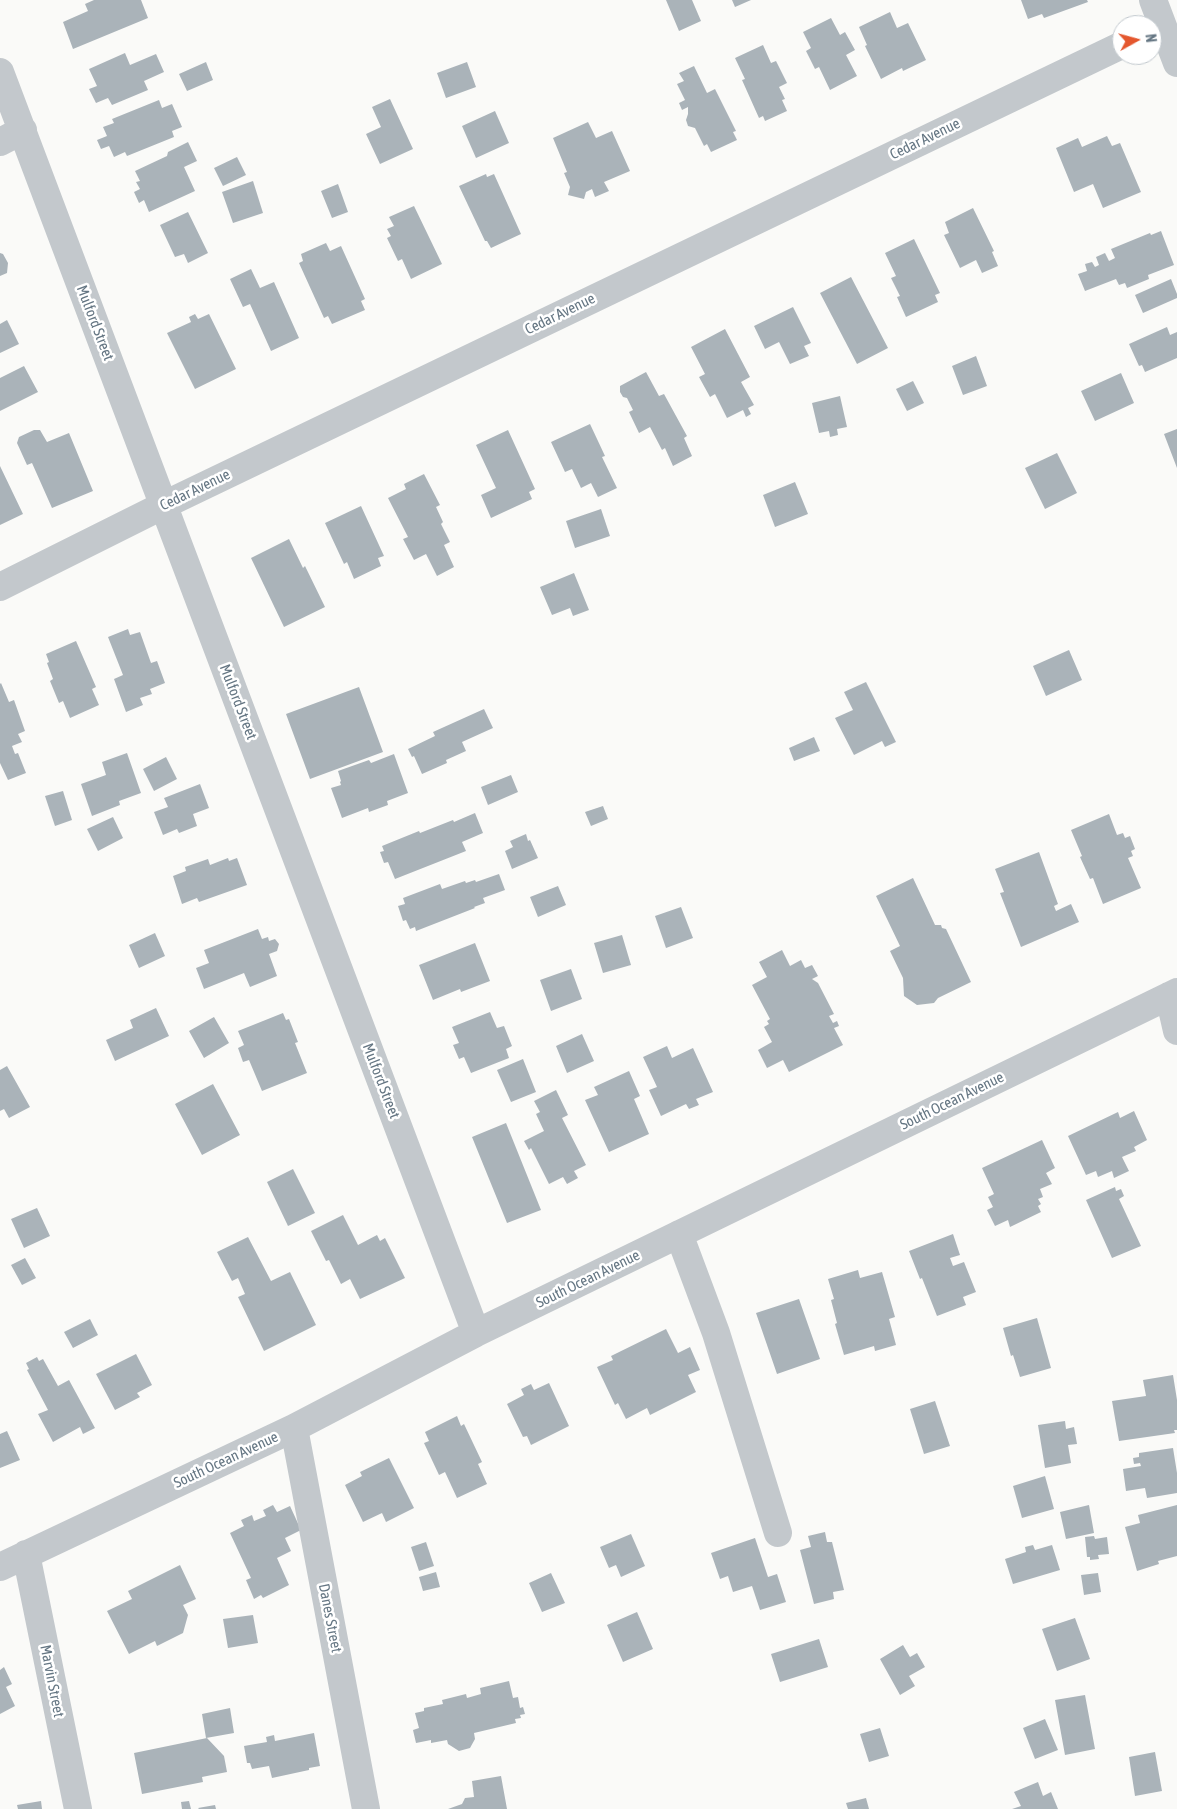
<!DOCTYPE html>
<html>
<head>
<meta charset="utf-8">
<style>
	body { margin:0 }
	#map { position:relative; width:1177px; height:1809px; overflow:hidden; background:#fafaf8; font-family:"Asap Condensed",sans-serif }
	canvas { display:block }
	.north { position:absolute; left:1112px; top:15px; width:50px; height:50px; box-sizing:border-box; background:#fff; border:1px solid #c1c8cd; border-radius:50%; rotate:83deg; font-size:14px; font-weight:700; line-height:20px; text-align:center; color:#657683 }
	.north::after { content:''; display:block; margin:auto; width:18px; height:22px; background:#e4572e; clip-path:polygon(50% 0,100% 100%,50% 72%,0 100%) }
</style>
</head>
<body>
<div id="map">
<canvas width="1177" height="1809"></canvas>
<div class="north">N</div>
</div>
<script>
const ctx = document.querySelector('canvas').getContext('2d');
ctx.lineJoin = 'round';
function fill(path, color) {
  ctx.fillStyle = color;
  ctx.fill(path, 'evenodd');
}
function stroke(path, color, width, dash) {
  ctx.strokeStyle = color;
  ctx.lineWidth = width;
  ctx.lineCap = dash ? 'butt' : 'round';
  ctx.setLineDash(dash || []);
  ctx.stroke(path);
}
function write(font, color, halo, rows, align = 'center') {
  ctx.font = font + ' "Asap Condensed",sans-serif';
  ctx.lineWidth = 5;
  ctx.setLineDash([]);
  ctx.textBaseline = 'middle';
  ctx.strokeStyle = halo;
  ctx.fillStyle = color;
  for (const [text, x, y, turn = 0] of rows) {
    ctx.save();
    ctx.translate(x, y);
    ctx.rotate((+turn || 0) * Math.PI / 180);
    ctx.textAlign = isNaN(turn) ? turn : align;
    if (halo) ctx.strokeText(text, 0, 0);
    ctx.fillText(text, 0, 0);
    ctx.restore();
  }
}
fill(new Path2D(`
	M94,0H141L148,18L73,49L63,22L88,11L85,4Z
	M666,0H692L701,21L679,31Z
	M732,0H751L735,7Z
	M1021,0H1087L1088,2L1044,18L1042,14L1028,19Z
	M890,12L897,28L908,23L926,60L903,71L902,68L881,79L865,46L867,45L859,27Z
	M831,18L840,35L845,32L855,50L846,55L857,76L830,90L819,67L815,69L806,51L811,48L803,32Z
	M763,45L771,63L776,61L787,83L779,87L785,99L782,100L787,111L765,121L763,116L759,118L742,80L745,79L735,58Z
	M125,53L130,65L156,54L164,72L144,81L148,90L112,105L108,98L96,103L89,89L97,86L89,69Z
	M206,62L213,80L187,91L179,74Z
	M467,62L476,87L446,98L437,73Z
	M694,66L707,93L715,89L736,131L733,132L737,140L711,152L707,144L704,146L695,128L688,126L686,120L688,114V107L682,110L679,103L685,100L677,84L684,81L679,73Z
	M390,99L413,149L380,164L366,134L381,127L372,107Z
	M159,100L162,108L172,104L182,127L172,131L174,137L127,156L125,152L114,157L109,146L101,149L97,140L107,136L103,127L114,123L112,119Z
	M495,111L509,143L476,158L462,126Z
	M588,122L596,138L612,131L630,171L604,182L609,191L595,197L592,189L586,192L584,199L568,195L570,187L564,173L567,172L553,138Z
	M1107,136L1112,146L1120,143L1141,192L1103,208L1093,184L1074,192L1056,148L1078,138L1082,147Z
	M188,142L197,161L184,167L195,191L149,212L144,200L139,203L134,192L140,189L136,182L140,181L135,171L167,156L168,152Z
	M237,157L246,175L223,186L214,168Z
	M486,174L487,177L494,174L521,234L491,248L487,241H485L459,186Z
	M253,181L263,213L233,223L222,192Z
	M338,184L348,212L332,218L321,191Z
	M414,206L442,264L411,279L402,259L398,261L387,238L391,236L387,229L394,226L389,217Z
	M973,208L994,251L992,252L998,266L982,273L976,260L960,268L944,235L949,233L945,222Z
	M188,212L208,253L188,263L184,254L175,257L160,225Z
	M1161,231L1174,265L1148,275L1149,279L1127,288L1125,283L1119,285L1116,279L1085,291L1078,274L1087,271L1085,264L1092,262L1095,267L1099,265L1096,257L1105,253L1109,261L1115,258L1111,249L1150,233L1151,235Z
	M914,239L940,293L935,295L938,302L906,317L897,297L900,296L891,278L896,276L885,253Z
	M326,243L330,251L341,246L365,299L361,301L365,310L332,324L328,316L324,318L299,263L303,261L301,254Z
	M0,253L3,254L8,263L7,273L0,276Z
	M251,269L260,288L274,282L299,338L271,351L250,304L243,307L230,279Z
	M851,277L888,348L857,364L820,293Z
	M1171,279L1177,294V298L1143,313L1135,295Z
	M793,307L811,343L804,346L809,356L790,364L779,342L765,349L754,326Z
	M195,314L198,319L209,314L236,369L195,389L167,333L191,322L189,317Z
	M7,320L19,344L0,353V324Z
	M1167,327L1170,335L1177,332V358L1145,372L1142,365L1139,366L1129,344Z
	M725,329L750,377L741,382L754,405L748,408L751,414L746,417L743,410L727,418L715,394L710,397L699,377L705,374L691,347Z
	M976,356L987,386L963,395L952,366Z
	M24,366L38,392L0,411V378Z
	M646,372L659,396L664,394L687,436L684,438L692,456L673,466L665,448L662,450L650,427L639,433L629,412L633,410L627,398L623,397L620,392V386Z
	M1121,373L1134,403L1095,421L1081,391Z
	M913,381L924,403L907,411L896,389Z
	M840,396L847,427L837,429L838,435L830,437L829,431L819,433L812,403Z
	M590,424L605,456L602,457L617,488L598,497L591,483L581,488L572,469L565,472L551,442Z
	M1177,429V468L1164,434Z
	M34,430H40L47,442L69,433L93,491L52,508L32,463L27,465L17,443L19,437Z
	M508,430L535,489L529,492L532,499L491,518L481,495L496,488L476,445Z
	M1057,453L1077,493L1045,509L1025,468Z
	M0,466L23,514L0,525Z
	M424,474L440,505L436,507L443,522L441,524L450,542L444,545L454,567L437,576L426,554L414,560L403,539L408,537L388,498L406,489L404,484Z
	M795,482L808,514L775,527L763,495Z
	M361,506L384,556L378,558L381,566L354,579L347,562L344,564L325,523Z
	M601,509L610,536L575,548L566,521Z
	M289,539L303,568L305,566L325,607L284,627L251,558Z
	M574,573L589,610L573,616L570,608L552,615L540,587Z
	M128,629L130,635L140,632L151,663L157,661L165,683L150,689L152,694L140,698L143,705L126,712L114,679L123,675L108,637Z
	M76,641L96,687L92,689L99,705L70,718L63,701L59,703L50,681L53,679L47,663L49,662L46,654Z
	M1069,650L1082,680L1046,696L1033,666Z
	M866,682L896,742L885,747L882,741L854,755L835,718L853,710L844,692Z
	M1,683L9,702L14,700L25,731L18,734L22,742L12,746L15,754L18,753L26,773L8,780L0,763V684Z
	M359,687L383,752L310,779L286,714Z
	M484,709L493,728L462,742L466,751L446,760L447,763L422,774L414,756L412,757L408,749L435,736L433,732Z
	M814,737L820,751L794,761L789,748Z
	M127,753L141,793L119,801L120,805L92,816L81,784L106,775L102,762Z
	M394,754L408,793L387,801L388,805L369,812L368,808L342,818L331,788L341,785L340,782L341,781L338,771L369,760L371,763Z
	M166,757L177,779L154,791L143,769Z
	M511,775L518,792L488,805L481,787Z
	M200,784L209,808L193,814L197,826L179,833L177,829L163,835L154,812L168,807L164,798Z
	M63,791L72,820L55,826L45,796Z
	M603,806L608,819L591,826L585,812Z
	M475,813L483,833L462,842L466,851L395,879L388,862L384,863L380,852L384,851L382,846L419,831L420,833L453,820L454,822Z
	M1109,814L1117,835L1123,833L1125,838L1130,836L1135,849L1131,851L1133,856L1128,858L1141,888L1103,904L1093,878L1090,879L1080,857L1082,856L1071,830Z
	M113,817L123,838L98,851L87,829Z
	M526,834L528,841L530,840L538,858L512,869L505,851L513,847L510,841Z
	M1039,852L1058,904L1054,906L1056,911L1071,904L1079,922L1021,947L1000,893L1004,892L995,869Z
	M228,858L229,861L237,858L247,885L199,902L197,898L182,904L173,876L186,871L185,867L208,859L210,865Z
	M499,874L505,890L483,898L485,903L474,907L475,908L416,931L415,927L410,929L406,920L403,921L398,906L405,904L403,898L440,884L442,889L465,881L466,883L475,880L476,882Z
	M913,878L935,925H941L942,928L946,929L971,982L938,998L934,1003L917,1005L904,996L903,978L890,951L900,946L876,896Z
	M558,886L566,905L538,917L530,897Z
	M681,907L693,938L666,948L655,916Z
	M258,929L262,939L268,937L269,941L275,939L279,944L277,951L269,954L277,976L250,987L244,973L204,989L196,968L209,963L204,950Z
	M155,933L165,956L139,968L129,945Z
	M622,935L631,965L603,973L594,943Z
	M475,943L490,981L461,992L460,989L433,1000L419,965Z
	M782,950L790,966L801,960L805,968L812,965L818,976L812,979L818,983L834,1014L829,1016L833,1023L837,1021L839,1026L834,1028L843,1045L789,1072L783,1060L767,1068L758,1050L772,1042L764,1027L769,1024L767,1021L770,1019L752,985L767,977L759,962Z
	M571,969L582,999L551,1011L540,980Z
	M156,1008L169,1036L115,1061L106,1040L133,1028L130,1020Z
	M490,1012L497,1028L504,1026L512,1046L506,1049L509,1058L471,1073L464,1057L459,1059L453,1045L459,1043L452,1027Z
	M283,1013L286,1020L289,1019L298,1042L295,1043L307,1073L262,1091L249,1060L243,1062L238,1048L244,1045L238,1031Z
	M214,1017L229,1043L204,1058L189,1031Z
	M582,1034L594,1061L567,1073L556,1046Z
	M667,1046L672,1058L693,1048L713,1092L696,1099L699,1105L689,1109L686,1104L661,1116L649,1090L657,1087L643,1057Z
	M523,1059L536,1092L511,1102L497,1070Z
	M7,1066L30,1107L9,1118L4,1109L0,1111V1070Z
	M629,1071L640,1096L634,1099L649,1134L609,1152L585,1100L598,1095L594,1087Z
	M213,1084L240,1135L202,1155L175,1104Z
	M556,1090L568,1115L562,1118L586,1165L574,1171L578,1178L567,1184L563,1177L549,1184L531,1148L529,1150L524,1141L544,1131L536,1114L540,1112L534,1101Z
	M1134,1111L1147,1140L1134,1147L1136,1151L1122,1157L1129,1171L1114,1178L1112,1171L1098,1177L1096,1171L1086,1175L1068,1136L1118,1112L1120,1118Z
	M506,1123L541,1210L507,1223L472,1137Z
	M1042,1140L1055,1168L1046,1173L1052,1184L1040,1189L1043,1197L1038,1199L1041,1204L1038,1206L1041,1212L1010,1227L1008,1220L995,1226L987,1210L993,1207L988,1197L994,1194L982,1168Z
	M293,1169L315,1213L288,1226L267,1182Z
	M1115,1187L1116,1191L1121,1189L1124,1196L1119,1199L1141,1246L1112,1258L1086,1200Z
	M37,1208L50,1236L24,1248L11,1219Z
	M343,1215L358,1245L377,1235L380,1241L385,1238L405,1278L360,1299L350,1279L341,1284L329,1260L326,1261L311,1231Z
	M953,1234L960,1255L950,1258L953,1266L964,1262L976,1292L963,1297L966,1305L937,1316L922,1278L920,1279L909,1251Z
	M248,1237L271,1281L290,1272L316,1325L264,1351L238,1297L245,1294L238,1278L232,1281L217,1252Z
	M25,1258L36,1278L22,1285L11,1265Z
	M858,1270L860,1278L882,1272L895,1317L889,1319L896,1345L875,1351L874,1346L844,1355L835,1324L837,1323L831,1300L834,1299L828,1279Z
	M799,1299L820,1359L777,1374L756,1313Z
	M1037,1318L1051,1368L1020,1377L1013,1355L1011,1356L1003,1328Z
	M90,1319L98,1335L73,1348L64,1332Z
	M666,1329L678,1353L690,1347L700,1370L688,1375L696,1392L650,1415L647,1408L626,1419L618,1403L615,1405L597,1367L613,1360L611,1356Z
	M136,1354L152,1385L137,1393L140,1397L115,1410L96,1374Z
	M37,1357L39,1361L43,1359L58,1386L69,1380L95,1428L83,1434L80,1427L53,1442L38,1414L48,1410L27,1370L29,1369L26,1363Z
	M1173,1375L1177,1400V1430H1174L1175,1433L1119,1441L1112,1401L1146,1396L1143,1380Z
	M549,1383L569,1426L531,1445L527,1436L523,1437L507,1404L524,1395L521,1389L531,1384L534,1390Z
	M935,1401L950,1446L924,1454L910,1409Z
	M457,1416L461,1426L464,1424L482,1462L478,1464L487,1484L457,1498L445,1472L439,1475L424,1443L429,1441L425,1432Z
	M1065,1421L1066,1429L1074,1427L1077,1444L1068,1445L1071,1463L1045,1468L1038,1425Z
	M7,1431L20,1460L0,1468V1434Z
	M1173,1448L1177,1473V1493L1147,1498L1145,1488L1126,1491L1123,1469L1141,1466L1140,1463L1134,1464L1133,1458L1139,1457V1453Z
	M389,1458L414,1508L386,1522L382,1513L363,1522L345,1485L362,1476L360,1472Z
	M1045,1476L1054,1509L1022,1518L1013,1486Z
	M273,1505L277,1512L290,1506L301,1530L285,1538L291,1551L277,1558L289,1585L263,1598L261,1595L254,1599L246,1580L251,1578L230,1533L244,1526L241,1520L252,1515L254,1521L266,1516L263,1510Z
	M1089,1505L1094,1533L1066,1539L1060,1512Z
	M1177,1505V1556L1158,1561L1159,1564L1137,1571L1125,1527L1140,1523L1138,1515Z
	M825,1532L827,1542H832L844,1590L833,1592L834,1599L814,1604L800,1550L811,1547L808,1536Z
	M631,1534L645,1566L621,1577L616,1565L609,1568L600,1547Z
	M1094,1536L1095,1539L1107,1537L1109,1554L1098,1555L1099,1559L1090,1560V1557H1087L1085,1537Z
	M755,1538L768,1577L777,1574L786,1602L760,1610L752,1586L733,1592L728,1576L720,1579L711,1553Z
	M426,1542L434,1566L419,1571L411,1547Z
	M1033,1545L1035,1550L1052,1545L1060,1570L1013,1584L1005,1559L1026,1552L1025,1547Z
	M180,1565L196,1599L183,1605L188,1615L183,1633L157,1646L155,1641L129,1654L107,1611L132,1599L128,1591Z
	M436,1572L440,1587L423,1591L419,1577Z
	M551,1573L565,1603L542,1612L529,1583Z
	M1098,1573L1101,1592L1084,1595L1081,1575Z
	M637,1612L653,1649L623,1662L607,1625Z
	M253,1615L258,1643L228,1648L223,1619Z
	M1075,1618L1090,1659L1057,1671L1042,1629Z
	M819,1639L828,1667L780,1682L771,1654Z
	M903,1645L910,1657L917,1653L925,1667L909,1676L915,1686L900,1695L880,1659Z
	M4,1667L12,1684L6,1687L15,1706L0,1714V1670Z
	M509,1681L513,1698L518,1697L520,1708L523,1707L525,1714L520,1715L521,1718L515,1719L516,1723L474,1733L475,1739L470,1748L459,1751L448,1744L447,1740L431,1743V1740L416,1743L413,1730L419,1728L415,1713L424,1711V1708L443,1704L442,1700L466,1694L467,1698L481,1694L480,1688Z
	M1085,1695L1095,1749L1065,1755L1055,1700Z
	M230,1708L234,1733L206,1738L202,1714Z
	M1045,1719L1058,1750L1035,1759L1023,1728Z
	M880,1728L889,1756L869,1762L860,1734Z
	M314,1733L320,1766L309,1768V1770L272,1778L269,1766L252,1769L250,1763H247L244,1746L267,1742L266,1737L274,1735L275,1741Z
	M207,1738L224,1756L227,1772L202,1777L203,1782L142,1794L134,1753Z
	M1155,1752L1162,1791L1135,1796L1129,1757Z
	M501,1776L507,1809H448L462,1804L465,1798L474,1797L472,1781Z
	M1038,1782L1043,1796L1051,1792L1058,1809H1012L1021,1806L1014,1792Z
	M866,1798L869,1809H848L846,1803Z
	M41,1801L42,1809H18L17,1805Z
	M189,1801L191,1809H182L181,1802Z
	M215,1805L216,1809H199L198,1808Z`), '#aab3b9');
stroke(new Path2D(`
	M1153,0L1177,63
	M0,72L476,1333
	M0,142L23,130
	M0,587L164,505L1122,45
	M1169,996L1177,1031
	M679,1234L716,1333L778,1533
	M294,1428L366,1809
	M26,1554L78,1809
	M0,1567L294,1428L476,1333L1177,992`), '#c3c8cc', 28);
write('15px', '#657683', '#fff', [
	["Cedar Avenue",925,139,-26],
	["Cedar Avenue",560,314,-26],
	["Mulford Street",95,323,69],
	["Cedar Avenue",195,490,-26],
	["Mulford Street",238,702,69],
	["Mulford Street",381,1081,69],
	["South Ocean Avenue",952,1101,-26],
	["South Ocean Avenue",588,1279,-26],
	["South Ocean Avenue",226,1460,-25],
	["Danes Street",330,1618,79],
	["Marvin Street",52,1681,79]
]);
</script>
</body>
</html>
